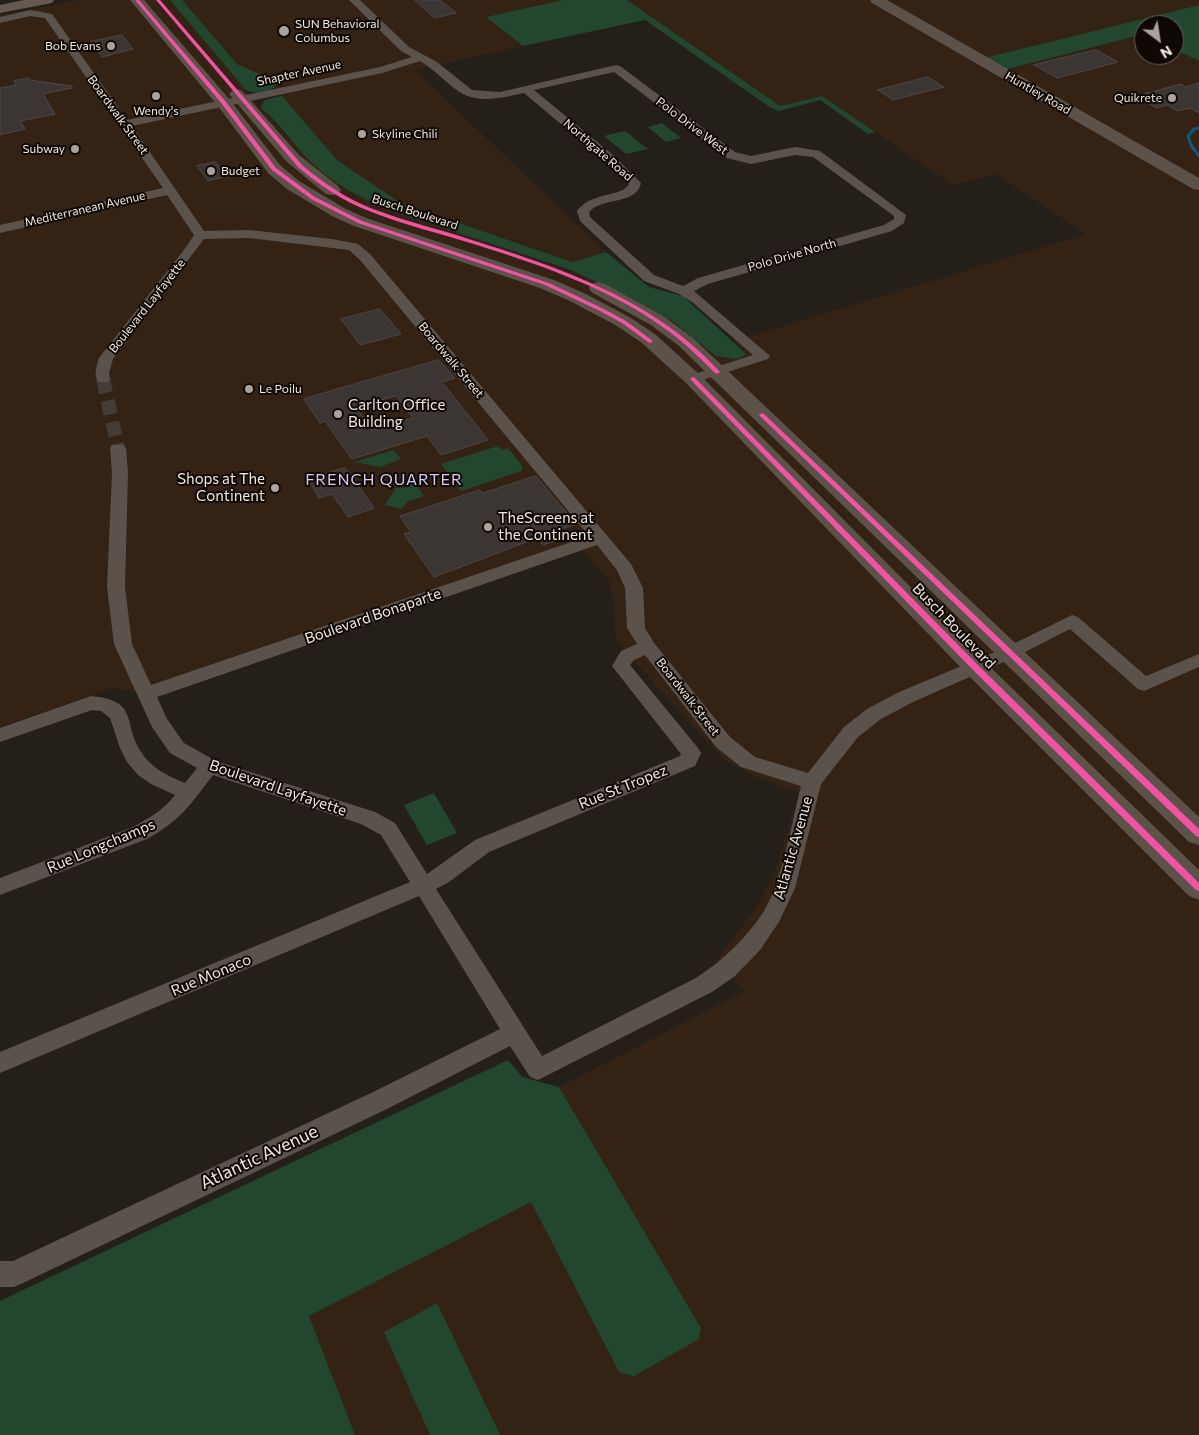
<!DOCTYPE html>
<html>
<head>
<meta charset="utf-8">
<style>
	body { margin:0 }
	#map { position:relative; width:1199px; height:1435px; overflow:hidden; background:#251f19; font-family:Commissioner,sans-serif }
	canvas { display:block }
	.north { position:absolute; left:1134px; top:15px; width:50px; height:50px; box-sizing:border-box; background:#0f0905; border:1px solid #69625d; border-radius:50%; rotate:149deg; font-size:14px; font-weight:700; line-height:20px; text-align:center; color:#f1e8e1 }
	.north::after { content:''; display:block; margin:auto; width:18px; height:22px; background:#aaa29b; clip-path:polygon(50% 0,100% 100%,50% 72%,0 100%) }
</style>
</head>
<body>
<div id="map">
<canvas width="1199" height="1435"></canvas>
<div class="north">N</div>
</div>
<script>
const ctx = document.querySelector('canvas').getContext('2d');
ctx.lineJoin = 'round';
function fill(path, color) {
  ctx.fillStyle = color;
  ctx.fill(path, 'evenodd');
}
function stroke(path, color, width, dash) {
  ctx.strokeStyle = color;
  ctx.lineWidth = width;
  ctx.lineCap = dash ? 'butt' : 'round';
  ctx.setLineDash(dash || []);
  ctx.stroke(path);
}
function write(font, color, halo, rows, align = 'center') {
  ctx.font = font + ' Commissioner,sans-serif';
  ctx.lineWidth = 4;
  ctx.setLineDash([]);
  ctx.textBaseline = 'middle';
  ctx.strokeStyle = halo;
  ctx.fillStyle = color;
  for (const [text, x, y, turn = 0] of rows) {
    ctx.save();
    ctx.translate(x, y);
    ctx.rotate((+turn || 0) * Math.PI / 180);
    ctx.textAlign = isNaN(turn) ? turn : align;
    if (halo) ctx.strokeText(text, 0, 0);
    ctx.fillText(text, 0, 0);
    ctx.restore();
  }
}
fill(new Path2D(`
	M80,0H170L262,109L308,159L343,187L370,202L395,212L506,248L592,279L646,306L684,330L741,357L746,354L734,341L1086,234L996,174L953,185L822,96L780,106L627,0H1199V5L981,59L1000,71L1144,34V55H1174V49L1199,61V1435H355L309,1316L531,1202L619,1372L701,1328L559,1087L745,991L717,960L755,909L774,875L799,793L757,778L724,760L628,655L615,637L614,605L609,580L579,546L146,694L113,688L0,727V15Z
	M182,0H563L486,17L523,46L415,70L606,252L572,262L401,203L338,161L274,88L276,85L267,77L237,64Z`), '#342314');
fill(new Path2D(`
	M170,0H182L237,64L267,77L276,84L274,88C266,93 254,95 245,89Z
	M563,0H627L780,106L822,96L875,132L868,134L820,100L779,111L771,108L645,20L523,46L486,17Z
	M1199,5V61L1174,49V25H1144V34L1000,71L980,59Z
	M282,96L338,161L401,203L572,262L606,252L649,287L683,296L746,354L744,356L735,359L716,356L671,320L615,290L568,269L395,212C364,200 330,183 307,158C292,142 279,123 262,109L261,105L265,100Z
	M662,123L681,138L666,142L648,127Z
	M625,131L648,149L626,154L604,136Z
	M498,446L502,450L508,448L523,467L521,471L461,491L441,464Z
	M394,450L401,459L380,467L354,462Z
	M415,483L424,496L407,502L402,509L385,505L396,488H404Z
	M434,793L457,833L427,845L404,805Z
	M508,1060L522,1077L559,1087L701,1328L699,1339L634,1376L619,1372L531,1202L309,1316L355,1435H0V1301Z
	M437,1303L500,1435H430L384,1332Z`), '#22472e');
stroke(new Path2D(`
	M1199,128L1194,129L1188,136L1191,145L1199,156`), '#0f5782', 3);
const building = new Path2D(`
	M415,0H440L456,13L435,18Z
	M122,35L133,49L102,57L91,42Z
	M1096,50L1118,62L1057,78L1034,65Z
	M928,77L944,87L893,100L878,90Z
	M29,78L30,80L72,86V88L43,94L55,114L20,121L25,129L0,135V88L16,85L14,81Z
	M1199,83V113L1190,108L1178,111L1167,105L1157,108L1141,99L1150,97L1144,94L1181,84L1186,87Z
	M216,162L227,176L208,181L197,166Z
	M380,309L401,334L360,345L341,319Z
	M439,360L455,378L442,382L488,440L441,455L427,436L352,459L325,421L320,423L304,399ZM396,396L413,418L373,430L356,408Z
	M345,468L357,484L374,508L348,517L332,494L319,498L308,479Z
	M536,476L576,524L561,529L567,537L543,545L537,538L434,577L404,534L411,532L400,516L480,490L482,493Z`);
fill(building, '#3b3533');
stroke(building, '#4d4746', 1);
stroke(new Path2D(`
	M103,379L118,448`), '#443d37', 14, [14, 8]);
fill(new Path2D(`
	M349,0H360L409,47L437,62L472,90L500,92L616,65L620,66L735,152L751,156L795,147L820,151L906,215L904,223L892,231L708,284L694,291L770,356L768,359L693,383L688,382L686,379L688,376L753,355L692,302L679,294L644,281L580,221L577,211C590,192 623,197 629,184L605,161L524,93C505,97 484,103 465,95C450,88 436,70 420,61L382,73L132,126L204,231L249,230L332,239L358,244L370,254L631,564L643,588L645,628L654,643L730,737L755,757L808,773L844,727L867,709L899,692L1005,648L1072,615L1078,617L1146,676L1199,654V667L1144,691L1138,689L1070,629L1017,656L913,702L881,719L858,737L821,784L795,888L779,922L760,950L735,976L712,992L538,1080L530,1077L510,1046L387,1109L23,1283L14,1287H0V1261H13L371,1093L500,1029L419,896L0,1073V1052L410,882L381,835L361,824L213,775C190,805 181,820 147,839L0,895V878L133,827C149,818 164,810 175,795L151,784L138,775L127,762L120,748L110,718L101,711L92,710L0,742V728L91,696C140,701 122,722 141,752C151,768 168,776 185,783L197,768L170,753L152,727L114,644L107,587L112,473L110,448L113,445H123L126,448L128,473L125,587L132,644L151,685L589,536L360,260L349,250L249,238L204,239L113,359L109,373L110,379L108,382H98C93,374 97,366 99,358L187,246L194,235L167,195L0,233V225L163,188L45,18L30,16L0,23V17L30,10L52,14L127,120L380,67L412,57L401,51ZM614,72L727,158L751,164L795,155L813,157L894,216V219L884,225L698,278L683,286L654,275L590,217L589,212C602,197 637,205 641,183L613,155L534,90ZM597,545L617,570L625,588L627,628L637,644L621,651L612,666L681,754L680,756L475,840L427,874L395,823L375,812L216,761L184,743L167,719L157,697ZM645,655L716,747L741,767L801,786C792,822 782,881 764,911C746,939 723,960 696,978L542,1056L436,889L449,882L489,852L695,766L701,753L698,748L630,665L634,660Z`), '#5a524b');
fill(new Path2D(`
	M130,0H144L230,100L280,165L299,181L344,208L366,218L554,280L586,294L631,318L656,335L700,375L985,662L1199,870V900L1189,896L967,674L686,383L642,343L617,326L572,302L540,288L354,226L332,216L287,189L268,173L218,106Z
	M870,0H887L1199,178V190L1193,189L872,3Z
	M237,89L242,91L299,155L338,186L341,190L338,194L332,195L326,194L287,162L229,94L232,91Z
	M598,282L605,284L665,317L693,338L1199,817V845L1189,842L679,346L651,325L591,292L589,288L591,284Z`), '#5c524a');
fill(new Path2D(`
	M24,0H54L52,3L47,4L0,13V5Z`), '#66594f');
fill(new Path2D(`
	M135,0H139L226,102L276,168L315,197L362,221L549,283L604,309L626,321L653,341L650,343L648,342L622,323L600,311L545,285L358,223L311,199L272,170L222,104Z
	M156,0H160L302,165C323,183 347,199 373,209C399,219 426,226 453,234C548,264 651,295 720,372L717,374L715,373C699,357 683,341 664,328C613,290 538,264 477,245C442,234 404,225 369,211C343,201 319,185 298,167Z
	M693,377L695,378L979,666L1199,883V891L1196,890L973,670L691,380L690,379Z
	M762,413L764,414L1199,829V837L1196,836L760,416L759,415Z`), '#f153a3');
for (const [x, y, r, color] of [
	[284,31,6,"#aaa29b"],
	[111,46,5,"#aaa29b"],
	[156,96,5,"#aaa29b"],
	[1172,98,5,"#aaa29b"],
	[362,134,5,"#aaa29b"],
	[75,149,5,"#aaa29b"],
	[211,171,5,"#aaa29b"],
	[249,389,5,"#aaa29b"],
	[338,414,5,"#aaa29b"],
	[275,488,5,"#aaa29b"],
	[488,527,5,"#aaa29b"]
]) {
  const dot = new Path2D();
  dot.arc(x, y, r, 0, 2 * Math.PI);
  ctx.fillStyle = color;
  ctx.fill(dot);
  stroke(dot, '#0f0905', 2);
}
write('12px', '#f1e8e1', '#0f0905', [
	["SUN Behavioral",295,24],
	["Columbus",295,38],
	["Bob Evans",101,46,"right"],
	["Quikrete",1162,98,"right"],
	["Wendy's",156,111,"center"],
	["Skyline Chili",372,134],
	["Subway",65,149,"right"],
	["Budget",221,171],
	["Le Poilu",259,389]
], 'left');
write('12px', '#f1e8e1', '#0f0905', [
	["Shapter Avenue",299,73,-12],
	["Huntley Road",1038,93,30],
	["Boardwalk Street",118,115,54],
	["Polo Drive West",692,126,37],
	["Northgate Road",598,150,41],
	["Mediterranean Avenue",85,209,-13],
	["Busch Boulevard",415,212,18],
	["Polo Drive North",792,255,-16],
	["Boulevard Layfayette",147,306,-52],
	["Boardwalk Street",451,360,50],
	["Boardwalk Street",688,697,52]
]);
write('15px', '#f1e8e1', '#0f0905', [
	["Carlton Office",348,405],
	["Building",348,422],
	["Shops at The",265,479,"right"],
	["Continent",265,496,"right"],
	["TheScreens at",498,518],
	["the Continent",498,535]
], 'left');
write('15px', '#f1e8e1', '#0f0905', [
	["Boulevard Bonaparte",373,616,-19],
	["Busch Boulevard",954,626,46],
	["Rue St Tropez",623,787,-22],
	["Boulevard Layfayette",278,788,19],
	["Rue Longchamps",101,846,-23],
	["Atlantic Avenue",793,848,-74],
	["Rue Monaco",211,975,-23]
]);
ctx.letterSpacing = '1px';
write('16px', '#d8caf5', '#0f0905', [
	["FRENCH QUARTER",384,480]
]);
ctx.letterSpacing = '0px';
write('18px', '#f1e8e1', '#0f0905', [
	["Atlantic Avenue",259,1157,-25]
]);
</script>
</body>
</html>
